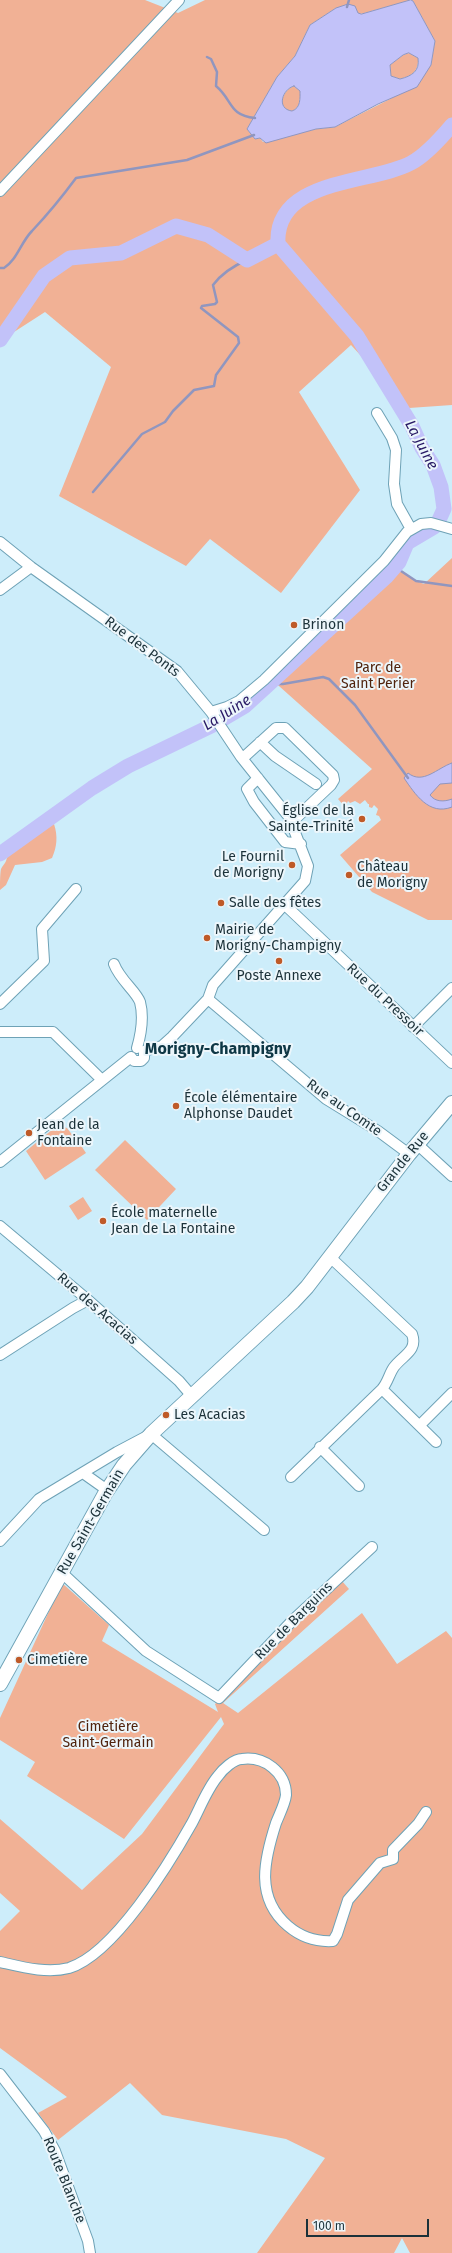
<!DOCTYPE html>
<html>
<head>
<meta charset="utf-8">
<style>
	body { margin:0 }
	#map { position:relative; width:452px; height:2253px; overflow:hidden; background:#cdedfa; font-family:"Fira Sans",sans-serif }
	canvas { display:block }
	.scale { position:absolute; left:306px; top:2219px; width:123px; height:18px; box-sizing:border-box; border:2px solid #1b3139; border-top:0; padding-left:5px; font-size:12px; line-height:14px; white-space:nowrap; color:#1b3139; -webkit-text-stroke:3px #ecf6fb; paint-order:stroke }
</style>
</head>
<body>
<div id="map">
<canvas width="452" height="2253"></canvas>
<div class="scale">100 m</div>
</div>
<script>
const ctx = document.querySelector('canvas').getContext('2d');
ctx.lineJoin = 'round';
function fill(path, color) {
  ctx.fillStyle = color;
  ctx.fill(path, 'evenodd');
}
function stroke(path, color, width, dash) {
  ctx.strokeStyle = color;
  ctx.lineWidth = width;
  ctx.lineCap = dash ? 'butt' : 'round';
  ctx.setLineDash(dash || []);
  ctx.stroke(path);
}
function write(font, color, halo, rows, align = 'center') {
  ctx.font = font + ' "Fira Sans",sans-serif';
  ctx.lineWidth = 4;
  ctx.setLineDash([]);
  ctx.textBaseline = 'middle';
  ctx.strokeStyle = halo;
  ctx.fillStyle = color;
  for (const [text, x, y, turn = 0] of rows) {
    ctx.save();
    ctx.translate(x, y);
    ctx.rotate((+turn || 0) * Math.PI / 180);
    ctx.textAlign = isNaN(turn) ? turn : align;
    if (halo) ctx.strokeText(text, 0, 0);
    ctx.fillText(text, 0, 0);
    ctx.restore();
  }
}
fill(new Path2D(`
	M0,0H145L178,13L205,0H452V405L409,408L351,345L299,392L360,490L281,593L210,539L186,566L59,496L111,367L45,312L0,341ZM411,0L413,1L435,41L431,65L390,99L335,127L316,129L263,142L260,138L255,139L247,129L277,77L295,56L310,25L336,8L361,14Z
	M409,53L418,58C419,71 412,76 400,79L391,76L390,65L403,55Z
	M294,86L300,91C300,98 301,108 292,111C276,109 282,90 294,86Z
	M452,558V920H428L372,892L340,855L381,820L379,816L376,815L378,809L374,805L372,808L369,807V804H368L365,800L360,804L355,801L350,803L348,801L345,807L338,799L372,769L270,678L380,572L395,567C407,572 410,580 424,584Z
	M49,824H54C58,836 57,847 52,858L42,862L15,865L6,885L0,890C0,884 0,874 1,869C2,866 5,864 6,861C16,830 19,834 49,824Z
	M58,1125L67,1128L80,1145L82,1144L84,1146L82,1147L86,1153L45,1180L26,1151Z
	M125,1140L176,1189L147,1220L95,1170Z
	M83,1197L92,1211L78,1220L69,1206Z
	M342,1581L349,1589L223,1703L238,1713L362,1613L397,1664L446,1631L452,1638V2253H410L402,2238L394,2253H257L325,2158L286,2139L162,2115L130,2083L58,2140L38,2113L67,2097L0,2048V1931L20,1911L0,1893V1819L82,1890L142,1834L224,1724L221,1717L124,1839L27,1776L35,1762L0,1740V1718L62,1583L109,1625L102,1641L218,1712L215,1704Z`), '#f1b195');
const water = new Path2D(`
	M411,0L413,1L435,41L431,65L417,87L378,104L335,127L316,129L266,143L260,138L255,139L247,129L277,77L295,56L310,25L336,8L348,4L355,6L358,13L361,14ZM409,53L418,58C420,71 412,76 400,79L391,76L390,65L403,55ZM294,86L300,91C300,98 301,108 292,111C276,109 282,89 294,86Z
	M452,763V783L440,784L430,795C435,802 444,802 452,799V807C429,816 415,794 404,778L408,773C423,785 437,768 452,763Z`);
fill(water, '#c2c2f9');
stroke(water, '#9096bf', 1);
stroke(new Path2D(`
	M347,7L349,0
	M207,57L211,59L217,72L216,86C233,100 228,115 255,118
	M0,268H4C17,260 21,242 32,231C48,214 62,197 76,178L187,160L254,135
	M93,492L142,434L165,422L173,411L194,390L214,386L216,375L239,343L238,337L201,308L202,306L215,304L217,302L213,285C222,273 233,266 247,260
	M395,567L416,581L452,586
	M270,684H283L323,677L329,679L355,705L408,778`), '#9096bf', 2.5);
stroke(new Path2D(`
	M0,340L44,276L70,258L121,253L176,226L208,235L247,260L278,244
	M0,854L92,788L128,766L211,726L245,706L386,577L399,562L407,543L434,527L439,520L444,509L441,487L433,465L422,448L412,426L357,336L278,244C274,178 372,184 411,163C426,155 441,138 452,125`), '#c2c2f9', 15);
const street = new Path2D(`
	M0,191L179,0
	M377,413L392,438L396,450L394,484L397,504L411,529
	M0,542L31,567L177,671L211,712L241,757L289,817L308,866L305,881L213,985L208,999L172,1037L162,1046L144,1051
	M0,590L31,567
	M211,712L227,707L239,701L264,680L384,561L407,532L421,524L431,523L452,529
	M260,742L275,756L316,784
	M243,758L276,728H285L333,775L334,780L331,785L292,822
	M258,778L247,789L254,802L285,842L301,844
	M284,904L452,1063
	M114,964C120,980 136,991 140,1002C144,1017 141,1034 137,1048
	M208,999L326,1099L378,1131L409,1154
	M0,1004L44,961L42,929L76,889
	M413,1027L452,988
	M0,1032H53L101,1079
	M131,1057L134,1061H141L144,1058V1051
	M417,1144L452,1176
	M0,1162L131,1057
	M0,1226L88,1300L179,1381L191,1395
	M0,1355L73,1308L88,1300
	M382,1389L436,1442
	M420,1425L452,1393
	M320,1447L359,1486
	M83,1473L107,1490
	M291,1477L382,1389C388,1382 389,1374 394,1367C403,1355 418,1351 412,1334L330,1257
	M0,1541L39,1499L117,1452L151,1434L264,1530
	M61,1572L146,1651L219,1698L293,1620L372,1547
	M0,1962C22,1967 47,1974 69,1968C114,1954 169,1864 192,1823C200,1808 207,1789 218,1776C223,1769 234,1759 242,1759C264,1756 286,1772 286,1795C285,1804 279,1815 276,1823C264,1860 255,1898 288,1926C301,1937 317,1942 333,1941L337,1934L348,1900L380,1863L393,1859V1850L418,1824L426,1812
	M0,2074L44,2131L55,2151L88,2241L90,2253`);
const secondary = new Path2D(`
	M0,1684L106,1492L124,1465L151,1434L293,1302L307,1287L409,1154L452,1103`);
stroke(street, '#6ea2b6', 12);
stroke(secondary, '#6ea2b6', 16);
stroke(street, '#fff', 10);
stroke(secondary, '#fff', 14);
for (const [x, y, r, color] of [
	[294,625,4,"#bf5a28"],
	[362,819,4,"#bf5a28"],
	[292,865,4,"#bf5a28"],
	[349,875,4,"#bf5a28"],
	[221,903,4,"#bf5a28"],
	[207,938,4,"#bf5a28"],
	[279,961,4,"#bf5a28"],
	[176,1106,4,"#bf5a28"],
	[29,1133,4,"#bf5a28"],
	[103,1221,4,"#bf5a28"],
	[166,1415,4,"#bf5a28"],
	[19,1660,4,"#bf5a28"]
]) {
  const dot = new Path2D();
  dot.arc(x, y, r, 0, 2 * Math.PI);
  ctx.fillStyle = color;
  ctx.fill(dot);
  stroke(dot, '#ecf6fb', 1.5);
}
write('14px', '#1b3139', '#ecf6fb', [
	["Brinon",302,625],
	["Église de la",354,811,"right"],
	["Sainte-Trinité",354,827,"right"],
	["Le Fournil",284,857,"right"],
	["de Morigny",284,873,"right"],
	["Château",357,867],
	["de Morigny",357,883],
	["Salle des fêtes",229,903],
	["Mairie de",215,930],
	["Morigny-Champigny",215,946],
	["Poste Annexe",279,976,"center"],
	["École élémentaire",184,1098],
	["Alphonse Daudet",184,1114],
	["Jean de la",37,1125],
	["Fontaine",37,1141],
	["École maternelle",111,1213],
	["Jean de La Fontaine",111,1229],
	["Les Acacias",174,1415],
	["Cimetière",27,1660]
], 'left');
write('14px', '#1b3139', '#ecf6fb', [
	["Rue des Ponts",142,647,37],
	["Rue du Pressoir",385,1000,43],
	["Rue au Comte",344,1108,35],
	["Grande Rue",403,1162,-51],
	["Rue des Acacias",97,1309,41],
	["Rue Saint-Germain",91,1522,-60],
	["Rue de Barguins",294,1621,-45],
	["Route Blanche",64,2180,68]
]);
write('14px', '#50230d', '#ecf6fb', [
	["Parc de",378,668],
	["Saint Perier",378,684],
	["Cimetière",108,1727],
	["Saint-Germain",108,1743]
]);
write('italic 15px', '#281965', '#ecf6fb', [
	["La Juine",421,445,62],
	["La Juine",227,713,-32]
]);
write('bold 16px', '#0e3745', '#ecf6fb', [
	["Morigny-Champigny",218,1050]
]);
</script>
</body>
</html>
